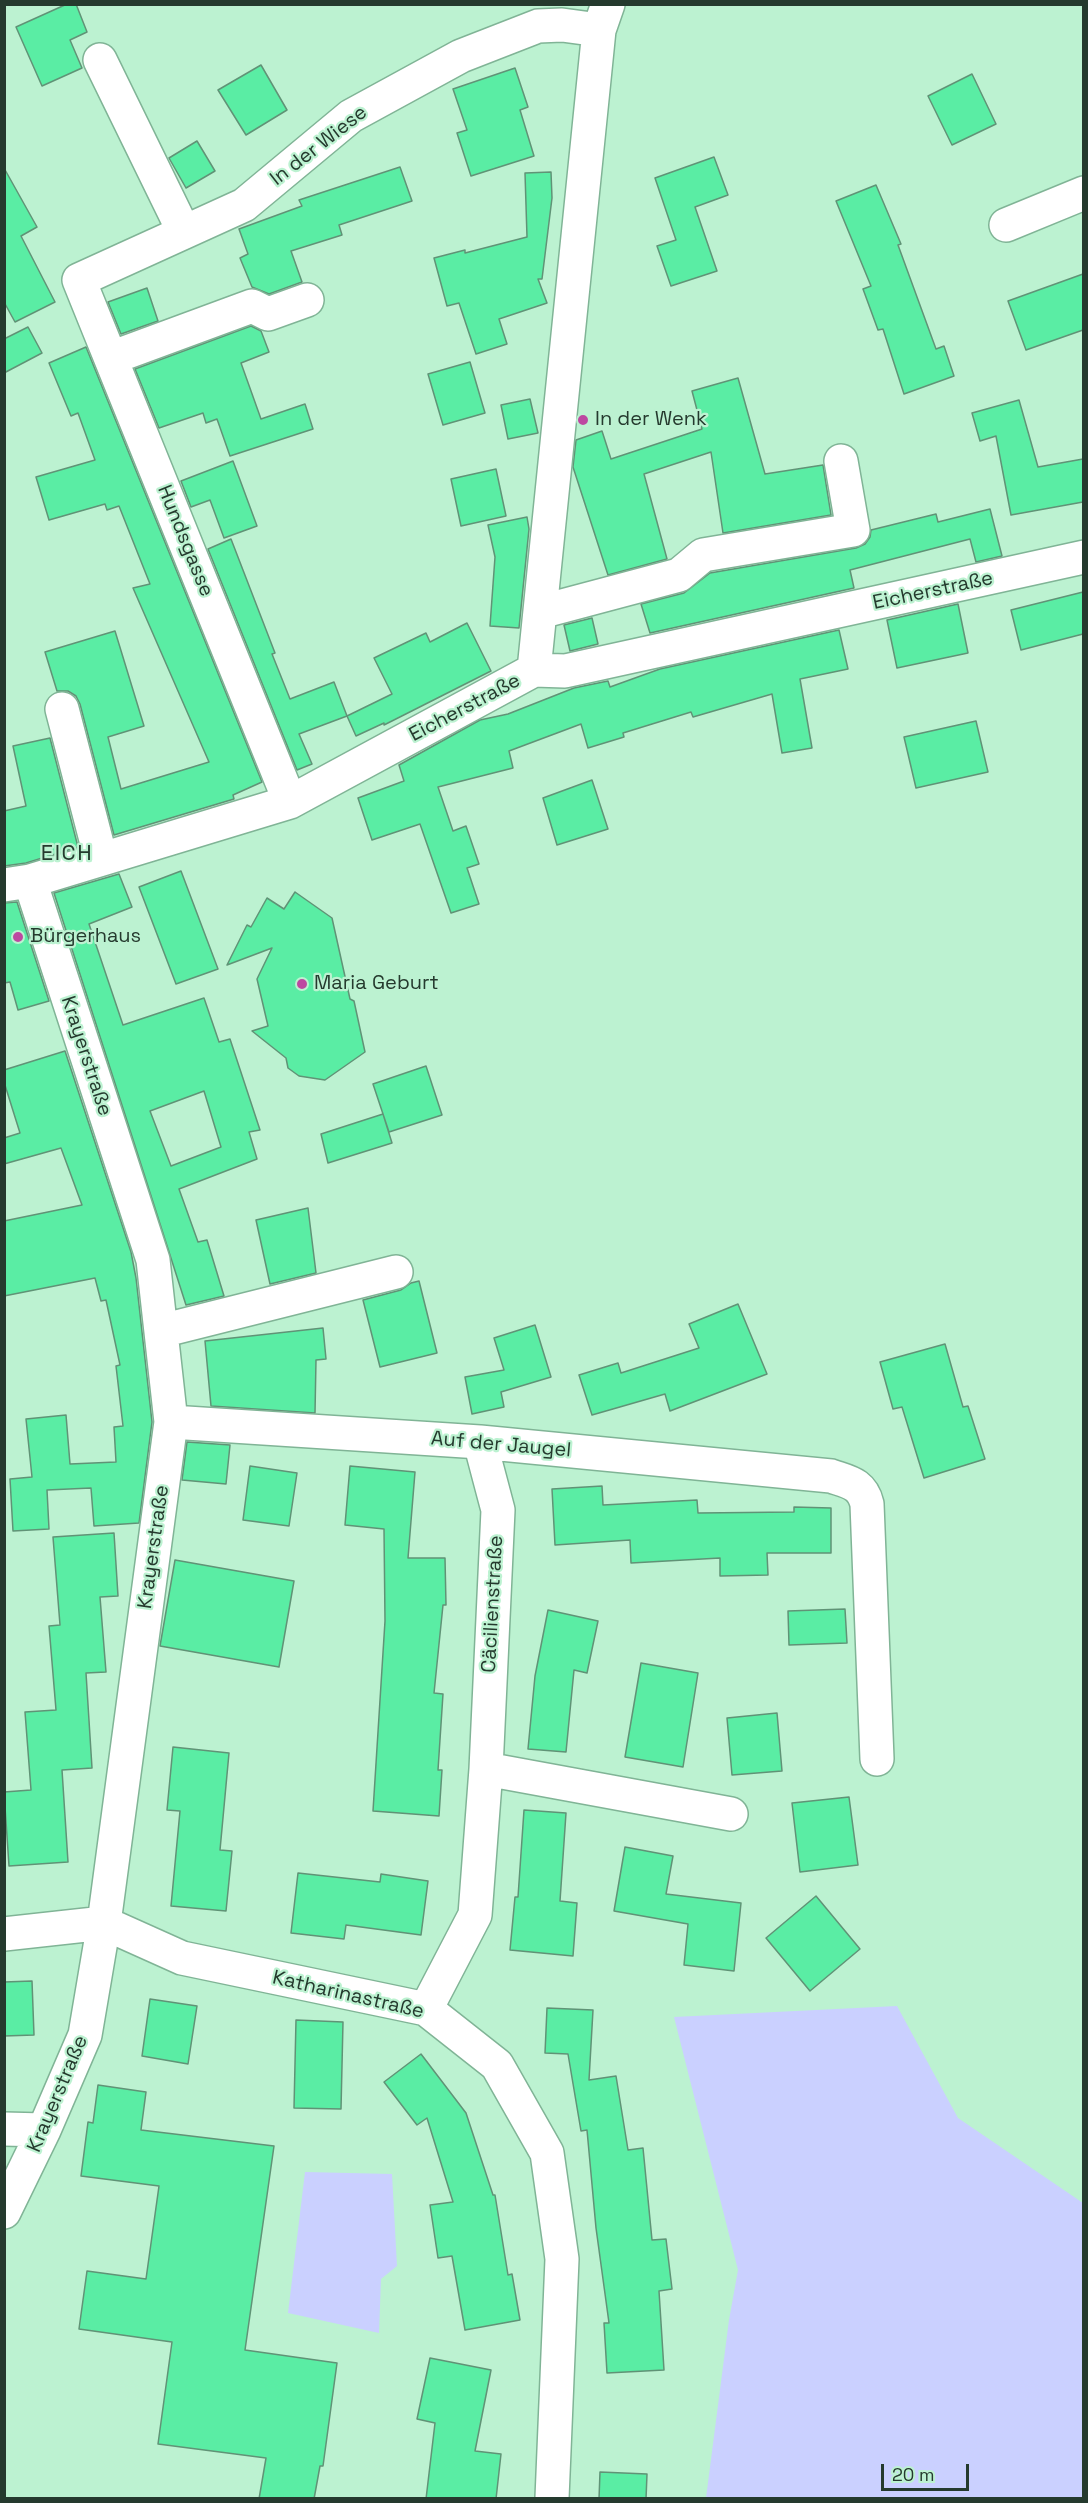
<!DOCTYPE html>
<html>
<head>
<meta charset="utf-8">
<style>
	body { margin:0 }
	#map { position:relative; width:1088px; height:2503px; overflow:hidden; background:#bcf2d1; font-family:"Space Grotesk",sans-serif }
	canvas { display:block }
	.frame { position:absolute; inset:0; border:6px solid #253a2e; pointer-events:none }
	.scale { position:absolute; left:881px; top:2464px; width:88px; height:27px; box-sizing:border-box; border:3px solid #253a2e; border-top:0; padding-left:8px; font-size:18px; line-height:21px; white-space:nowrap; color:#253a2e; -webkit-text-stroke:4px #bcf2d1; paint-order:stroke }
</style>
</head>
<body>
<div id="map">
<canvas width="1088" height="2503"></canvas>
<div class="frame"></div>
<div class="scale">20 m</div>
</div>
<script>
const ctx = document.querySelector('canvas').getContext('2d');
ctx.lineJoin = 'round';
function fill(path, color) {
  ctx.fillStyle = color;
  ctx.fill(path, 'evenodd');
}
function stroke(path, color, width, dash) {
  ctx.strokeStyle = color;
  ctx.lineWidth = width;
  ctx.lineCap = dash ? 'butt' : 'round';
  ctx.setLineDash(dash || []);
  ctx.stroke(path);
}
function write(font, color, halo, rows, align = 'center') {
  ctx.font = font + ' "Space Grotesk",sans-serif';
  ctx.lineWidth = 4.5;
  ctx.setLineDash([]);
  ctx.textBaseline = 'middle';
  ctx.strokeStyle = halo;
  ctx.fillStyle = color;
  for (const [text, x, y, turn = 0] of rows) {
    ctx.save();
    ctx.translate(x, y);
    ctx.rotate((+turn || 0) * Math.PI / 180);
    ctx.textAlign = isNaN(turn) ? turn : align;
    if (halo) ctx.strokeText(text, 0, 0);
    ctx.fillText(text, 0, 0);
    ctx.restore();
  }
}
fill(new Path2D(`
	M897,2006L958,2118L1083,2203V2498H706L729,2320L738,2270L674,2017Z
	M305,2172L392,2174L397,2266L381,2279L379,2333L288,2313Z`), '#cad0ff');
const building = new Path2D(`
	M67,4H76L87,32L70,40L82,68L42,86L16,27Z
	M261,65L287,110L246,135L218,90Z
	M515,68L528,107L520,110L534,156L471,176L457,133L467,130L453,89Z
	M972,74L996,124L952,145L928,96Z
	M197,141L215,171L186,188L169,158Z
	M714,157L728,195L695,207L717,271L671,286L657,246L676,240L655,178Z
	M400,167L412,201L339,225L342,235L291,251L302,282L269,294L252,287L240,258L248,254L239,229L302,206L299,200Z
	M4,168L37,227L21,236L55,302L15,322L4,302Z
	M551,172L552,198L542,279H538L547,303L499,319L507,344L476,354L459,303L447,306L434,258L465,250V253L527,237L525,173Z
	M876,185L901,244L898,245L936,349L944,346L954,376L904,394L883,329L878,330L863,289L871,286L836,201Z
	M1083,274V330L1026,350L1008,301Z
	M147,288L158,321L121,334L108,302Z
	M251,326L261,331L269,352L241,363L261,419L305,404L313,429L230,456L217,419L206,423L203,413L159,428L135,369Z
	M28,327L42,353L4,373V339Z
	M86,347L262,782L233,795L234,799L114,835L80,704L76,696L68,691H57L45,652L115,631L144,726L108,737L121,789L209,762L133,588L150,584L119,506L107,510L105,504L49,520L36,477L95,460L78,413L71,416L49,363Z
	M470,362L485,413L443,425L428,374Z
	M738,378L765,474L823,465L831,515L723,533L711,452L644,474L667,559L608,575L573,467L576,440L602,431L611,459L702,429L692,391Z
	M530,399L538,433L508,439L501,405Z
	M1019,400L1038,467L1083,459V502L1011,515L996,436L980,441L972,413Z
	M233,461L257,526L224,538L210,500L191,507L181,481Z
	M496,469L506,516L461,526L451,479Z
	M990,509L1002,556L976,562L970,539L850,570L854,588L650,633L641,604L684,593L710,573L856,548L865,544L870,537L871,530L936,514L938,522Z
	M527,517L529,529L519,628L490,626L495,557L488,525Z
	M231,539L275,653L272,654L290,699L334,682L347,716L299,734L312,764L297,770L208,549Z
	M1083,592V634L1021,650L1011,610Z
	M958,604L968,653L897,668L887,620Z
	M592,618L598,644L570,651L564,625Z
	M467,623L491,671L384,725V723L356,736L347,716L392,694L374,658L426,633L430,642Z
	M839,630L848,669L800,679L812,748L782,753L772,694L693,717L691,712L623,733L624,737L588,748L581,724L509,751L513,768L438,787L453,831L466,826L479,864L467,868L479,904L451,913L420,824L372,840L358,798L404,781L399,765L480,720L508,714L574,688L608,681L610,687L660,669Z
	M976,721L988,772L916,788L904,737Z
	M50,738L78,847L26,863L4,866V811L26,806L13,746Z
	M592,780L608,829L557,845L543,798Z
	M181,871L218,969L176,984L139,887Z
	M119,874L132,907L89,924L123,1025L204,998L219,1042L230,1039L260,1130L249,1132L257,1159L179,1189L198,1242L207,1240L224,1296L186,1305L54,893ZM204,1091L221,1147L171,1166L150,1111Z
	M295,892L332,918L350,999L354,1001L365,1052L325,1080L299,1076L288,1068L286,1058L252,1031L268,1026L257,979L272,948L227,965L247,925L251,927L267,898L284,909Z
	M17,902L49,1001L18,1010L10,982L4,983V903Z
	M65,1051L131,1252L136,1278L152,1422L139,1523L94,1526L91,1488L47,1490L49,1529L13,1531L10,1479L32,1477L26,1419L66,1415L70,1464L116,1462L114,1427L123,1426L116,1366L120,1365L106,1300L101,1301L95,1278L4,1296V1221L82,1205L61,1148L4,1164V1138L20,1133L4,1082V1070Z
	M426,1066L442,1115L389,1132L373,1084Z
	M383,1114L392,1143L328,1163L321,1134Z
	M308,1208L316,1273L270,1284L256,1220Z
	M419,1281L437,1353L380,1367L363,1300L401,1290L411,1283Z
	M738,1304L767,1374L670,1411L665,1394L592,1415L579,1375L618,1363L621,1373L699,1348L689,1324Z
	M535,1325L551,1377L501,1392L504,1407L472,1414L465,1377L504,1370L494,1338Z
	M323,1328L326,1359L316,1360L315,1413L211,1406L205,1341Z
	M945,1344L963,1407L968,1406L985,1459L924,1478L902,1407L893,1409L880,1362Z
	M187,1442L230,1445L226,1484L182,1480Z
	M250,1466L297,1473L289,1526L243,1520Z
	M350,1466L415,1472L408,1558H445L446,1605H443L434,1693L443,1694L438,1770H442L439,1816L373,1811L385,1621L384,1529L345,1525Z
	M602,1486L603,1505L697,1500L698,1513L794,1512V1507L831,1508V1553H767L768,1575L720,1576V1558L631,1563L630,1540L555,1545L552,1489Z
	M114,1533L118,1596L100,1597L106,1672L86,1673L92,1768L62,1770L68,1862L9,1866L4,1792L31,1790L25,1712L56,1710L49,1626L60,1625L53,1537Z
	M175,1560L294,1581L279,1667L160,1646Z
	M845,1609L847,1643L789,1645L788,1611Z
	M548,1610L598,1621L587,1673L574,1670L566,1752L528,1749L535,1676Z
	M641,1663L698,1673L683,1767L625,1757Z
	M777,1713L782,1771L732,1775L727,1718Z
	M173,1747L229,1753L220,1850L232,1851L226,1911L171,1906L180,1811L167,1810Z
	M849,1797L858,1865L800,1872L792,1803Z
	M524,1810L566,1813L560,1901L577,1903L573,1956L510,1950L515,1897H518Z
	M625,1847L673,1856L666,1894L741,1903L734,1971L684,1965L688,1924L614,1911Z
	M298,1873L380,1882L381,1874L428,1881L421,1935L346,1925L344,1939L291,1933Z
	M816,1896L860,1949L810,1991L766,1938Z
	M32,1981L34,2035L4,2036V1982Z
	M150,1999L197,2006L188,2064L142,2056Z
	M547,2008L593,2010L589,2080L616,2076L628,2150L643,2148L652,2240L666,2239L672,2289L659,2291L664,2370L607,2373L604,2323H609L596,2228L587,2130L581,2131L568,2054L545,2053Z
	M296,2020L343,2022L341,2109L294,2108Z
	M421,2054L466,2113L493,2195H495L508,2275L512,2274L520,2320L465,2330L452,2256L438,2258L430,2205L453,2202L427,2118L417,2125L384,2082Z
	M98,2085L146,2092L141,2130L274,2146L245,2350L337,2363L323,2466H320L314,2499H259L266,2458L158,2444L172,2342L79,2329L87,2271L146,2279L159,2186L81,2176L88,2122L93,2123Z
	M430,2358L491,2370L475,2451L501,2454L496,2499H426L435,2423L417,2419Z
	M600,2472L647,2474L646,2499H599Z`);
fill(building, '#5aeda4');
stroke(building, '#609376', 1.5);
const minor = new Path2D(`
	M100,60L184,232
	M1006,225L1084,193
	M111,358L252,306L268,314L307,300
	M540,612L679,575L703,555L853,530L841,461
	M534,670L599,30L608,4
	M62,709L101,859
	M290,802L79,280L244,205L351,116L461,56L538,26L562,25L599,30
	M4,885L30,881L290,802L534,670L565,671L1084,557
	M161,1331L396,1272
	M171,1422L480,1442L831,1476C848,1482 862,1483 867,1504L877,1759
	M486,1769L731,1814
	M104,1923L182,1958L426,2009L497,2065L547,2153L562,2259L552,2498
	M4,1934L104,1923
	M426,2009L475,1915L486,1769L498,1510L480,1442
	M4,2129L44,2130
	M4,2212L44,2130L85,2035L104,1923L171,1422L153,1260L30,881`);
stroke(minor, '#80b496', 36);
stroke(minor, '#fff', 33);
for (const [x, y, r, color] of [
	[583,420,6,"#bd48a1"],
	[18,937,6,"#bd48a1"],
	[302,984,6,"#bd48a1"]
]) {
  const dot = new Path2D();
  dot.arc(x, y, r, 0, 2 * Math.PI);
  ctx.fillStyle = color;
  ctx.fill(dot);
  stroke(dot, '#bcf2d1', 2);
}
write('20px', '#253a2e', '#bcf2d1', [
	["In der Wiese",319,146,-38],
	["Hundsgasse",185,541,68],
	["Eicherstraße",933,591,-12],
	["Eicherstraße",465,708,-28],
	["Krayerstraße",86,1056,72],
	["Auf der Jaugel",501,1445,5],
	["Krayerstraße",154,1547,-82],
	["Cäcilienstraße",493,1604,-87],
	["Katharinastraße",348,1995,13],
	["Krayerstraße",58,2094,-67]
]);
write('20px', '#253a2e', '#bcf2d1', [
	["In der Wenk",595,420],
	["Bürgerhaus",30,937],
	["Maria Geburt",314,984]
], 'left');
ctx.letterSpacing = '1.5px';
write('22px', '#253a2e', '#bcf2d1', [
	["EICH",67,854]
]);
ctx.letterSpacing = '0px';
</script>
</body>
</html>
